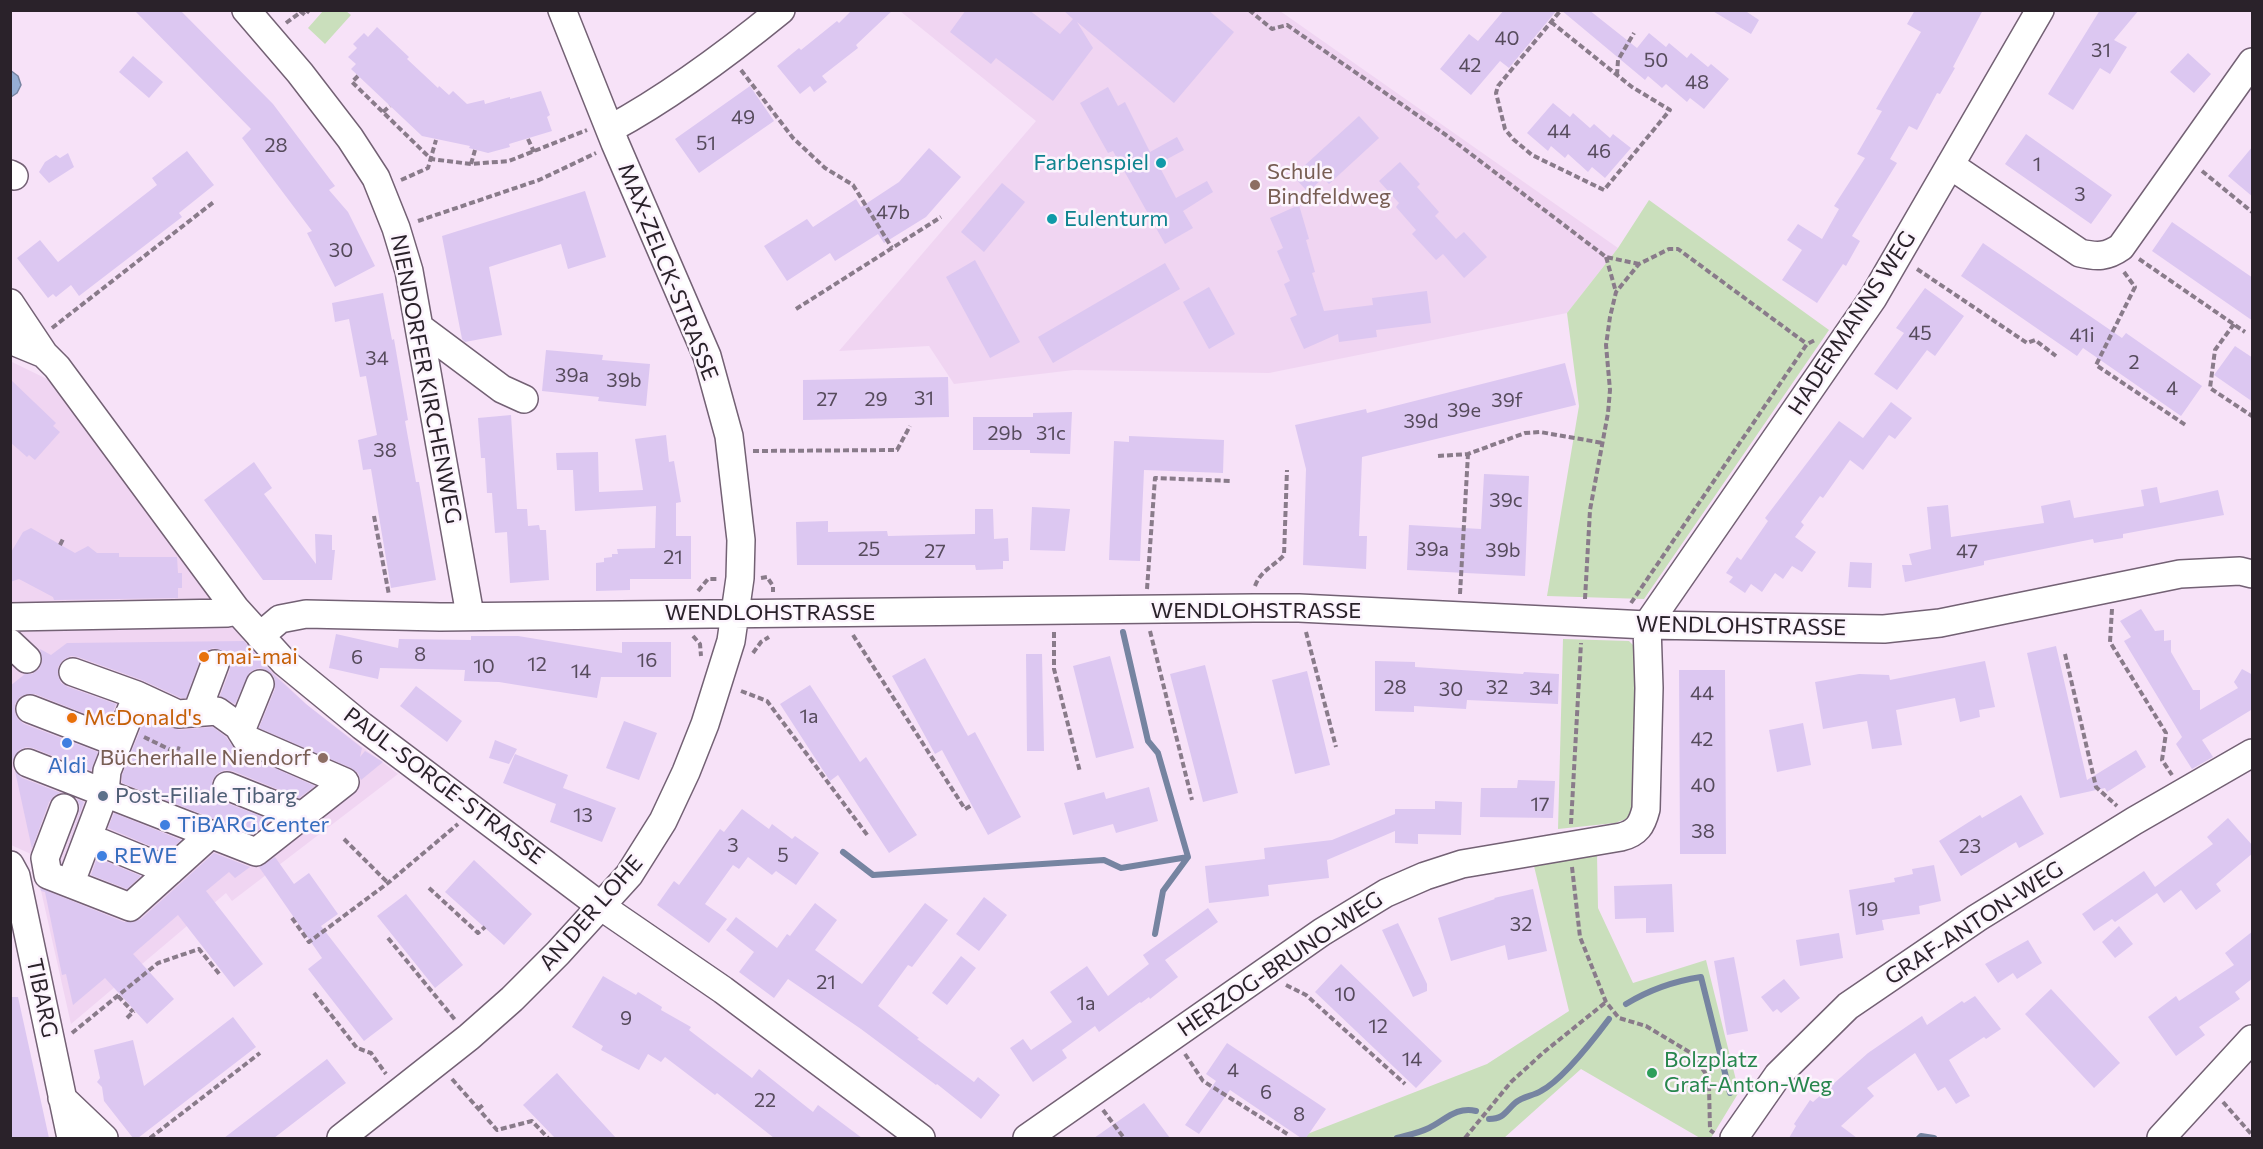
<!DOCTYPE html>
<html>
<head>
<meta charset="utf-8">
<style>
	body { margin:0 }
	#map { position:relative; width:2263px; height:1149px; overflow:hidden; background:#f7e2f8; font-family:Commissioner,sans-serif }
	canvas { display:block }
	.frame { position:absolute; inset:0; border:12px solid #2a222a; pointer-events:none }
</style>
</head>
<body>
<div id="map">
<canvas width="2263" height="1149"></canvas>
<div class="frame"></div>
</div>
<script>
const ctx = document.querySelector('canvas').getContext('2d');
ctx.lineJoin = 'round';
function fill(path, color) {
  ctx.fillStyle = color;
  ctx.fill(path, 'evenodd');
}
function stroke(path, color, width, dash) {
  ctx.strokeStyle = color;
  ctx.lineWidth = width;
  ctx.lineCap = dash ? 'butt' : 'round';
  ctx.setLineDash(dash || []);
  ctx.stroke(path);
}
function write(font, color, halo, rows, align = 'center') {
  ctx.font = font + ' Commissioner,sans-serif';
  ctx.lineWidth = 5;
  ctx.setLineDash([]);
  ctx.textBaseline = 'middle';
  ctx.strokeStyle = halo;
  ctx.fillStyle = color;
  for (const [text, x, y, turn = 0] of rows) {
    ctx.save();
    ctx.translate(x, y);
    ctx.rotate((+turn || 0) * Math.PI / 180);
    ctx.textAlign = isNaN(turn) ? turn : align;
    if (halo) ctx.strokeText(text, 0, 0);
    ctx.fillText(text, 0, 0);
    ctx.restore();
  }
}
fill(new Path2D(`
	M900,11H1280L1618,248L1567,313L1269,373L1074,370L954,384L929,346L839,351L1036,121Z
	M10,361L51,381L213,603L248,638L245,641L263,662L308,706L398,774L232,901L226,893L71,1024L33,855L11,845Z`), '#f0d5f2');
fill(new Path2D(`
	M323,11H346L351,15L325,44L308,28Z
	M1649,200L1829,330L1644,599L1547,596L1579,406L1567,313L1618,248Z
	M1563,639L1629,641L1636,648L1639,803L1629,818L1615,823L1558,829Z
	M1597,853L1598,908L1633,983L1706,960L1739,1092L1711,1138H1700L1581,1069L1504,1138H1297L1487,1064L1569,1011L1533,862Z`), '#cadfbc');
const water = new Path2D(`
	M10,70L18,76L21,85L17,93L11,97Z`);
fill(water, '#96aed4');
stroke(water, '#7684a1', 1.5);
stroke(new Path2D(`
	M1123,632L1148,741L1158,753L1188,857L1163,891L1155,934
	M843,852L873,875L1104,860L1121,868L1188,857
	M1626,1004C1649,990 1675,981 1701,977L1730,1093
	M1489,1119C1504,1119 1506,1111 1515,1103C1523,1096 1533,1096 1541,1091C1562,1080 1594,1039 1609,1019
	M1397,1138C1408,1135 1419,1133 1429,1128C1445,1120 1457,1106 1476,1111
	M1919,1138L1921,1136L1934,1138`), '#7684a1', 6);
fill(new Path2D(`
	M134,10H180L273,104L335,186L329,190L348,212L375,266L335,287L307,233L312,231L242,138L251,129Z
	M852,10H893L856,45L858,48L822,76L827,82L814,92L810,86L800,94L777,66L799,48L801,50L837,21L839,23Z
	M966,10H1029L1060,34L1073,19L1063,10H1208L1234,32L1174,103L1077,22L1093,48L1053,101L996,58L991,64L950,32Z
	M1504,10H1557L1509,68L1500,61L1471,95L1440,69L1469,34L1478,41Z
	M1561,10H1589L1637,48L1649,33L1666,47L1669,43L1687,58L1691,53L1708,67L1711,64L1729,79L1704,109L1690,98L1687,102L1666,84L1662,88L1648,76L1645,80Z
	M1711,10H1744L1759,20L1751,34Z
	M1915,10H1983L1953,67L1955,68L1940,94L1937,93L1917,130L1909,126L1890,159L1897,163L1852,236L1860,241L1846,266L1843,264L1817,303L1782,280L1802,250L1787,240L1798,224L1822,239L1839,209L1834,206L1865,158L1857,154L1882,111L1876,109L1921,32L1907,24Z
	M2100,10H2139L2114,40L2127,47L2110,74L2100,68L2073,110L2048,94Z
	M377,27L409,57L407,59L438,88L439,86L449,95L453,91L467,104L484,100L485,104L510,97V99L541,91L550,115L547,117L552,131L509,144L510,147L488,153L469,148L470,146L422,136L351,69L356,64L348,57L357,48L353,44L364,33L368,37Z
	M2188,53L2211,74L2194,93L2170,72Z
	M133,56L163,82L149,98L119,72Z
	M750,86L774,121L699,173L675,139Z
	M1108,87L1118,106L1125,102L1150,152L1177,137L1184,150L1158,164L1176,198L1207,181L1213,192L1183,211L1193,228L1165,244L1113,151L1108,153L1080,103Z
	M1553,103L1570,117L1573,113L1590,128L1594,124L1610,138L1613,134L1631,148L1605,178L1592,167L1588,172L1568,154L1565,158L1551,146L1548,151L1527,133Z
	M1359,116L1379,138L1329,184L1323,178L1308,192L1293,176Z
	M2026,134L2112,195L2091,224L2005,164Z
	M2253,146V197L2228,176Z
	M929,148L961,177L926,217L884,243L878,234L835,261L830,253L787,281L764,246L807,219L813,227L856,199L861,207L899,182Z
	M187,151L214,185L179,213L182,217L79,296L71,285L56,297L53,294L48,298L17,258L40,240L58,262L157,185L152,178Z
	M68,153L74,167L49,183L39,172L45,162L56,155L60,158Z
	M1400,162L1420,184L1417,187L1439,212L1435,216L1456,239L1464,232L1487,257L1464,278L1443,254L1436,260L1412,234L1416,230L1396,207L1399,203L1379,181Z
	M1002,183L1025,202L984,252L961,232Z
	M585,191L606,257L568,269L561,244L489,267L502,335L465,342L462,339L442,236Z
	M1299,205L1309,239L1306,240L1315,272L1312,273L1324,311L1373,305L1372,298L1427,291L1431,323L1376,330L1377,337L1339,342L1338,334L1304,349L1290,318L1297,315L1284,284L1290,281L1277,251L1283,248L1270,218Z
	M2172,222L2253,278V321L2152,251Z
	M1983,243L2122,338L2126,333L2202,386L2181,416L2083,348L2077,356L1961,276Z
	M975,260L1020,342L990,358L946,277Z
	M1165,263L1180,289L1053,363L1038,337Z
	M1209,287L1235,334L1209,349L1183,302Z
	M1925,288L1964,316L1935,356L1927,350L1897,390L1874,374L1904,333L1896,328Z
	M383,293L392,340L394,339L408,420L405,421L416,482H419L436,580L391,588L371,469L363,470L358,440L377,435L366,376L360,377L349,319L335,322L332,303Z
	M2235,346L2253,358V402L2214,375Z
	M546,350L603,355L602,360L650,364L646,406L598,401L599,397L542,391Z
	M1565,363L1576,405L1362,457L1359,536H1367L1366,569L1303,565L1306,469L1295,425L1366,409L1367,413Z
	M948,377L949,417L803,420V380Z
	M10,379L56,423L53,426L60,432L35,460L29,455L27,457L10,442Z
	M1891,402L1912,418L1895,439L1889,435L1863,470L1850,460L1823,498L1820,496L1801,522L1804,525L1795,537L1816,552L1802,572L1792,566L1783,579L1775,573L1762,592L1751,584L1745,593L1729,582L1733,577L1726,573L1737,557L1741,560L1768,521L1765,518L1839,421L1863,438Z
	M1072,412L1070,454L1030,453V450H973V417H1033V413Z
	M511,415L517,509H527L528,526L539,525L540,530H546L549,580L510,583L507,532L495,533L492,493H487L485,458H481L478,418Z
	M666,435L669,462L674,461L681,502L676,503V536H691V579H630V590L596,591V563L604,562V558L612,557V554H618L617,549L655,548L656,506L575,511L573,470H557L556,453L598,452L599,492L643,490L635,439Z
	M1129,436L1224,440L1223,473L1144,470L1140,561L1109,560L1114,441L1129,442Z
	M254,462L272,488L264,494L316,564L315,534L332,535V550H335L332,580H263L204,500Z
	M1484,474L1529,476L1525,576L1407,570L1409,525L1481,529Z
	M2157,487L2160,503L2218,490L2224,515L2123,534V538L2094,543L2093,539L1984,561V565L1905,582L1902,565H1912L1909,554L1931,549L1927,507L1948,505L1951,537L2044,523L2041,506L2070,500L2074,518L2144,506L2141,490Z
	M1032,507L1070,509L1065,551L1030,550Z
	M975,509H993L994,539L1008,538L1009,561H1003V569L976,570L975,565H797L796,522L828,521V532L887,531L888,536L975,534Z
	M31,528L75,553L88,546L97,553H119V557H177L178,573H182V588H178V598L54,600L53,597L19,579L10,582V554L23,532Z
	M1850,562L1872,563L1871,588L1848,587Z
	M2141,609L2155,631L2164,630V641L2171,640V652L2193,690H2200V710L2238,688L2234,682L2242,669L2253,675V713L2251,710L2202,740L2213,757L2192,769L2176,744L2182,737L2124,641L2131,637L2120,621Z
	M336,634L398,648L399,639L471,640V636H518L622,653V642H671V677H601L597,698L499,682L464,681L465,670L380,668L378,679L329,668Z
	M244,641L272,673L306,704L362,748L360,757L365,751L383,762L361,780L358,773L351,768L259,728L275,689V681L273,675L266,670L258,668L250,672L235,704L220,696L230,670V661L227,654L221,650L213,648L205,652L201,658L186,698H181L142,680L78,657L71,656L63,660L58,667V675L61,683L68,687L116,704L109,723L35,694H27L20,697L15,704V712L18,719L24,724L98,752L91,771L33,748L26,747L19,750L13,761L10,751V686L25,674H32L39,669L42,662L40,649L51,655L67,643Z
	M2056,646L2087,780L2136,750L2146,767L2107,792L2105,788L2060,798L2027,653Z
	M1026,654H1042L1044,751H1027Z
	M1110,656L1134,748L1096,758L1073,666Z
	M925,658L968,736L975,732L1021,817L988,835L942,750L935,754L892,676Z
	M1375,661L1415,662V667L1523,674L1524,672L1559,674L1558,704L1467,700L1466,709L1414,706V712L1375,711Z
	M1985,661L1995,707L1979,710L1980,717L1960,722L1955,698L1896,710L1902,745L1872,749L1867,721L1823,729L1815,682L1859,674L1889,675L1890,680Z
	M1205,665L1238,793L1203,802L1170,674Z
	M1679,670H1725L1726,854H1680Z
	M1307,671L1330,765L1295,774L1272,680Z
	M810,685L860,762L866,757L917,835L889,853L838,775L830,781L780,704Z
	M416,686L462,721L447,742L400,706Z
	M146,716L179,730L213,727L226,737L233,747L240,753L315,786L299,798L233,771L225,770L218,773L212,781V789L215,796L221,801L271,820L253,834L122,783V775Z
	M624,721L657,733L639,780L606,768Z
	M1803,723L1811,765L1777,772L1769,730Z
	M495,740L517,749L509,764L489,758Z
	M515,754L568,775L563,788L616,808L602,842L550,822L556,804L503,783Z
	M15,771L22,778L61,793L54,796L49,802L32,849Z
	M1518,780L1555,781L1553,818L1480,817L1481,788H1517Z
	M1149,787L1158,821L1116,833L1113,824L1073,835L1064,803L1104,792L1106,799Z
	M2021,795L2044,834L2019,848L2016,842L1961,876L1939,841L1980,815L1982,818Z
	M77,799L84,802L62,862L79,814L80,806Z
	M1435,801L1462,802L1461,835L1418,834V844L1395,843V831L1327,860L1329,878L1268,885L1269,896L1209,903L1205,866L1265,859L1264,848L1332,840L1395,814V809H1435Z
	M742,809L769,829L772,824L792,839L795,836L819,853L796,885L776,871L772,875L748,857L739,869L733,865L705,904L727,919L709,943L657,905L674,881L679,885L720,829L724,832Z
	M114,813L181,840L167,853L108,828Z
	M2228,818L2253,846V853L2216,884L2221,891L2196,910L2181,890L2164,903L2157,893L2115,922L2112,919L2094,931L2082,914L2144,871L2155,887L2213,844L2207,837Z
	M214,853L250,867L235,878L229,872L206,891L263,964L234,987L178,915L133,954L174,999L147,1024L105,978L73,1005L66,974L62,975L45,892L41,891L40,888L124,922H133L141,919Z
	M275,857L294,884L309,873L338,914L321,926L393,1019L364,1041L308,969L322,958L259,867Z
	M97,858L141,876L127,889L91,875Z
	M474,860L532,914L504,945L445,892Z
	M1934,865L1941,901L1919,906L1920,914L1882,920L1884,930L1856,935L1849,890L1895,882L1894,878L1913,874L1912,869Z
	M1672,884L1674,932L1646,933V918L1615,919L1614,886Z
	M1533,889L1547,951L1508,960L1505,945L1451,961L1438,918L1495,899L1494,898Z
	M406,894L463,965L435,988L377,916Z
	M984,897L1007,915L979,951L956,934Z
	M815,903L837,920L815,950L862,984L925,903L948,920L912,967L908,965L878,1006L919,1038L917,1039L974,1082L978,1077L1000,1095L981,1119L937,1084L936,1085L861,1029L788,979L774,998L739,972L754,952L726,930L736,917L777,948L787,934L790,936Z
	M1208,908L1218,922L1165,960L1178,977L1150,999L1149,997L1141,1003L1140,1002L1099,1032L1095,1026L1062,1050L1067,1058L1033,1082L1010,1048L1023,1039L1031,1050L1072,1022L1050,992L1087,966L1108,996L1149,964L1143,955Z
	M1398,923L1427,984V991L1413,997L1382,930Z
	M2119,926L2133,944L2115,958L2102,942Z
	M2253,931V978L2235,992L2240,999L2199,1027L2205,1035L2176,1056L2148,1017L2176,996L2179,1001L2234,965L2225,953Z
	M1839,933L1843,958L1800,966L1796,940Z
	M2028,940L2042,963L2017,979L2013,973L1998,983L1985,964Z
	M961,956L976,968L947,1005L932,993Z
	M1734,957L1748,1031L1727,1035L1714,961Z
	M1341,964L1442,1061L1416,1088L1315,992Z
	M603,976L636,995L638,992L662,1007L661,1010L691,1027L689,1030L752,1078L759,1069L813,1112L818,1105L862,1138H774L717,1093L715,1095L665,1057L661,1062L648,1054L639,1070L601,1050L603,1046L572,1027Z
	M1784,979L1800,998L1781,1013L1777,1009L1773,1012L1761,997Z
	M2051,989L2120,1063L2094,1088L2025,1014Z
	M1975,996L2001,1029L1986,1039L1984,1037L1949,1060L1970,1096L1956,1104L1945,1087L1938,1091L1915,1053L1867,1088L1874,1096L1841,1126L1857,1138H1789L1796,1126L1794,1124L1810,1100L1813,1102L1868,1053L1922,1016L1927,1025L1962,1001L1964,1003Z
	M10,997H18L49,1138H10Z
	M233,1017L256,1047L138,1138H133L104,1101L102,1087L97,1082L100,1078L94,1050L133,1040L144,1086Z
	M1227,1043L1326,1109L1306,1138H1301L1230,1090L1199,1134L1185,1125L1216,1081L1206,1074Z
	M327,1059L346,1083L339,1088L274,1138H224Z
	M557,1073L582,1101L616,1138H555L523,1105Z
	M1144,1103L1170,1138H1094Z`), '#dcc7f1');
const minor = new Path2D(`
	M246,10L300,73L350,138L376,178L396,228L409,271L470,615
	M610,129C671,96 727,54 781,10
	M1950,165L2080,253C2097,257 2107,257 2121,247L2252,62
	M10,174L14,176
	M10,303L44,354L10,340
	M419,327L502,389L524,399
	M44,354L57,367L235,608L284,662L362,726L602,907L723,990L921,1138
	M10,617L228,613L235,608
	M260,636L280,619L306,614L440,617L1254,608H1299L1647,625L1884,629L1940,623L2180,574L2240,571L2252,574
	M10,643L27,659
	M73,672L137,695
	M30,709L118,743
	M197,712L215,664
	M241,731L260,684
	M28,763L256,852L345,782L246,739L238,726L217,711L178,714L137,695L107,771L105,792L74,874
	M227,786L302,816
	M64,808L45,858L48,875L130,907L211,834
	M102,843L170,871
	M10,865L16,876L71,1138
	M62,1098L104,1138
	M341,1138L469,1037L512,999L558,953L629,875L663,821L686,772L705,724L731,641L740,578L741,540L729,436L707,356L615,143L562,10
	M1027,1138L1322,932L1386,893L1425,876L1462,864L1621,837C1637,833 1642,825 1646,809L1649,688L1647,625L1873,298L2040,10
	M1734,1138L1778,1075L1848,1006L1977,918L2134,821L2252,753
	M2161,1138L2252,1039`);
stroke(minor, '#736174', 30);
stroke(new Path2D(`
	M1249,10L1272,29L1287,25L1446,135L1606,257L1639,264
	M300,11L305,15L309,10
	M1551,22L1632,87L1670,110L1604,190L1532,155L1513,139L1505,129L1496,93L1498,86L1561,10
	M286,23L301,12
	M741,70L793,138L825,168L853,185L892,248
	M1617,75L1618,60L1634,33
	M358,76L352,82L431,159L471,164L509,161L587,130
	M383,112L390,106
	M528,139L534,152
	M471,164L475,150
	M2202,171L2252,212
	M401,180L428,168L436,140
	M418,221L539,180L596,153
	M1606,257L1616,292
	M2139,259L2245,332
	M1917,269L2027,343L2035,340L2056,356
	M2124,272L2135,287L2096,365L2187,426
	M796,309L941,217
	M2234,324L2215,350L2210,388L2252,416
	M52,328L215,201
	M753,451L897,450L910,426
	M1438,456L1468,454L1525,433L1540,432L1603,443
	M374,516L389,595
	M60,545L63,539
	M761,578L767,577L773,586V592
	M1255,586C1261,570 1273,567 1284,555L1287,470
	M1147,589L1155,478L1232,481
	M698,591L708,579H718
	M1460,594L1468,454
	M1585,599L1590,510L1608,413L1610,390L1606,345L1610,317L1616,292L1639,264L1669,249H1678L1807,344
	M1631,603L1807,344L1815,340
	M2112,609L2110,642L2166,733L2162,760L2172,775
	M1150,631L1192,800
	M1054,632V669L1080,772
	M1306,632L1336,747
	M853,635L965,809L972,805
	M693,636L700,644L701,656
	M753,653L761,642L769,637
	M2065,654L2096,787L2117,806
	M741,691L767,701L868,836
	M144,737L179,754
	M177,748L180,749
	M1571,824L1581,643
	M344,839L388,883
	M1572,867L1580,937L1606,1002L1619,1018L1646,1026L1691,1053L1706,1074L1709,1086L1710,1130L1714,1133
	M429,888L478,933L485,927
	M292,918L309,942L388,883L458,824
	M388,938L456,1021
	M1286,985L1306,995L1405,1084
	M314,993L357,1048L371,1053L386,1074
	M118,996L133,1012
	M127,1018L134,1011
	M72,1033L158,963L199,949L221,976
	M1185,1054L1203,1081L1289,1135
	M452,1079L497,1130L532,1121L548,1138
	M2223,1102L2252,1135
	M478,1109L483,1105
	M1103,1110L1124,1138
	M150,1138L260,1053
	M1465,1138L1511,1082L1544,1052L1606,1002`), '#897b8a', 4, [6, 3]);
stroke(minor, '#fff', 27);
for (const [x, y, r, color] of [
	[1161,163,6,"#0f9aa8"],
	[1255,185,6,"#8d6e63"],
	[1052,219,6,"#0f9aa8"],
	[204,657,6,"#e8710a"],
	[72,718,6,"#e8710a"],
	[67,743,6,"#3f7fe0"],
	[323,758,6,"#8d6e63"],
	[103,796,6,"#5c6f8a"],
	[165,825,6,"#3f7fe0"],
	[102,856,6,"#3f7fe0"],
	[1652,1073,6,"#2e9e5b"]
]) {
  const dot = new Path2D();
  dot.arc(x, y, r, 0, 2 * Math.PI);
  ctx.fillStyle = color;
  ctx.fill(dot);
  stroke(dot, '#fcf4fd', 2);
}
write('20px', '#564b5c', null, [
	["40",1507,38],
	["31",2101,50],
	["50",1656,60],
	["42",1470,65],
	["48",1697,82],
	["49",743,117],
	["44",1559,131],
	["51",706,143],
	["28",276,145],
	["46",1599,151],
	["1",2037,164],
	["3",2080,194],
	["47b",893,212],
	["30",341,250],
	["45",1920,333],
	["41i",2082,335],
	["34",377,358],
	["2",2134,362],
	["39a",572,375],
	["39b",624,380],
	["4",2172,388],
	["31",924,398],
	["27",827,399],
	["29",876,399],
	["39f",1507,400],
	["39e",1464,410],
	["39d",1421,421],
	["29b",1005,433],
	["31c",1051,433],
	["38",385,450],
	["39c",1506,500],
	["25",869,549],
	["39a",1432,549],
	["39b",1503,550],
	["27",935,551],
	["47",1967,551],
	["21",673,557],
	["8",420,654],
	["6",357,657],
	["16",647,660],
	["12",537,664],
	["10",484,666],
	["14",581,671],
	["28",1395,687],
	["32",1497,687],
	["34",1541,688],
	["30",1451,689],
	["44",1702,693],
	["1a",809,716],
	["42",1702,739],
	["40",1703,785],
	["17",1540,804],
	["13",583,815],
	["38",1703,831],
	["3",733,845],
	["23",1970,846],
	["5",783,855],
	["19",1868,909],
	["32",1521,924],
	["21",826,982],
	["10",1345,994],
	["1a",1086,1003],
	["9",626,1018],
	["12",1378,1026],
	["14",1412,1059],
	["4",1233,1070],
	["6",1266,1092],
	["22",765,1100],
	["8",1299,1114]
]);
write('22px', '#0d838f', '#fcf4fd', [
	["Farbenspiel",1149,163],
	["Eulenturm",1064,219,"left"]
], 'right');
write('22px', '#785e54', '#fcf4fd', [
	["Schule",1267,172],
	["Bindfeldweg",1267,197],
	["Bücherhalle Niendorf",311,758,"right"]
], 'left');
write('22px', '#2a222a', '#fcf4fd', [
	["MAX-ZELCK-STRASSE",668,272,68],
	["HADERMANNS WEG",1852,323,-57],
	["NIENDORFER KIRCHENWEG",426,379,79],
	["WENDLOHSTRASSE",1256,611],
	["WENDLOHSTRASSE",770,613],
	["WENDLOHSTRASSE",1741,626,1],
	["PAUL-SORGE-STRASSE",444,786,37],
	["AN DER LOHE",591,913,-49],
	["GRAF-ANTON-WEG",1974,923,-33],
	["HERZOG-BRUNO-WEG",1280,964,-34],
	["TIBARG",42,998,78]
]);
write('22px', '#c56008', '#fcf4fd', [
	["mai-mai",216,657],
	["McDonald's",84,718]
], 'left');
write('22px', '#366cbe', '#fcf4fd', [
	["Aldi",67,766,"center"],
	["TiBARG Center",177,825],
	["REWE",114,856]
], 'left');
write('22px', '#4e5e75', '#fcf4fd', [
	["Post-Filiale Tibarg",115,796]
], 'left');
write('22px', '#27864d', '#fcf4fd', [
	["Bolzplatz",1664,1060],
	["Graf-Anton-Weg",1664,1085]
], 'left');
</script>
</body>
</html>
